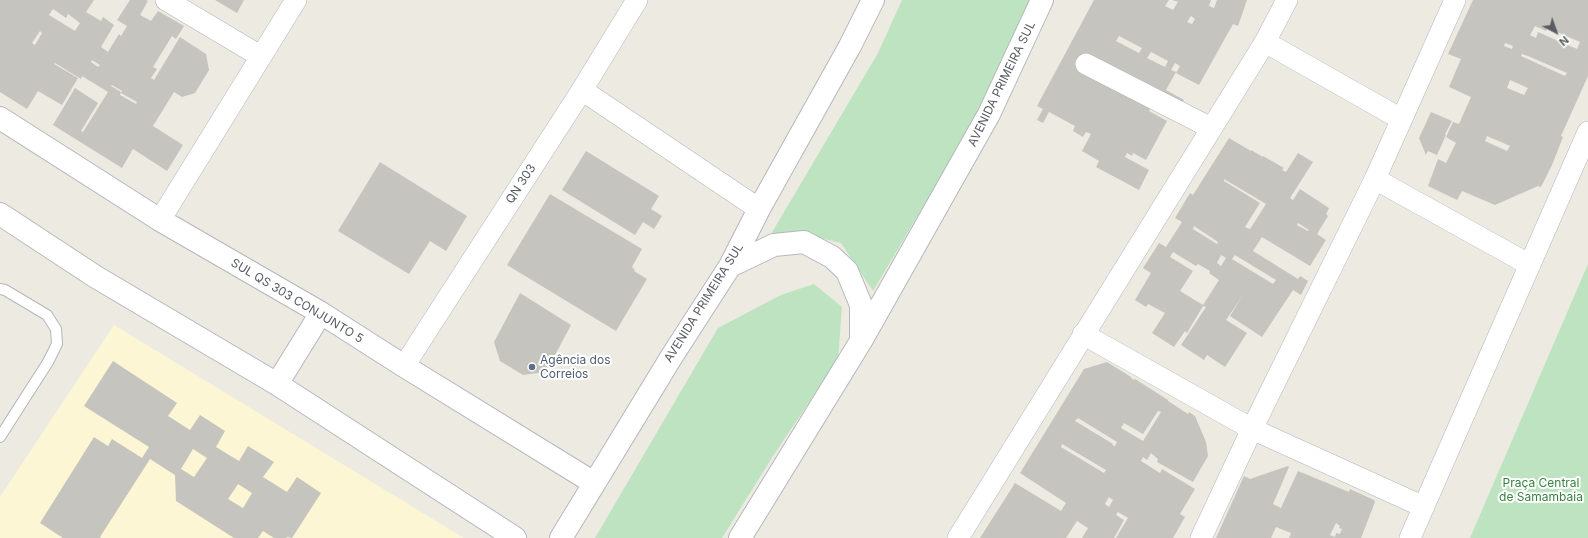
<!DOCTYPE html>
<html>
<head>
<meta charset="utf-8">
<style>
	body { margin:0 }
	#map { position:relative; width:1588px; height:538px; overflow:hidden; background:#eceae1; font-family:Inter,sans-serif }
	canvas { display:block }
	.north { position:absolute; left:1536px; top:12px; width:40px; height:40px; -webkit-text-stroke:3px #fff; paint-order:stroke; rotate:139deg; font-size:11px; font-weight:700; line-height:16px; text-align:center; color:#595c61 }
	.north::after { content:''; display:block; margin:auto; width:14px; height:18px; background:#595c61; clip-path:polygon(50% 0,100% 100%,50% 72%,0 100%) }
</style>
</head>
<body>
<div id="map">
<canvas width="1588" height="538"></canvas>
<div class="north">N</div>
</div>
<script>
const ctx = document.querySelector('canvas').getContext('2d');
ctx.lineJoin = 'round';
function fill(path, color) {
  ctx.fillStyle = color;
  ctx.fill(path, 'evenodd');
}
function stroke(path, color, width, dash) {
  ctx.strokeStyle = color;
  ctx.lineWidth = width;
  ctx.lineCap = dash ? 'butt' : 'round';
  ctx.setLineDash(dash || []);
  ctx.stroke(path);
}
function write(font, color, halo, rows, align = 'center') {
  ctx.font = font + ' Inter,sans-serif';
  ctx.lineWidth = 4;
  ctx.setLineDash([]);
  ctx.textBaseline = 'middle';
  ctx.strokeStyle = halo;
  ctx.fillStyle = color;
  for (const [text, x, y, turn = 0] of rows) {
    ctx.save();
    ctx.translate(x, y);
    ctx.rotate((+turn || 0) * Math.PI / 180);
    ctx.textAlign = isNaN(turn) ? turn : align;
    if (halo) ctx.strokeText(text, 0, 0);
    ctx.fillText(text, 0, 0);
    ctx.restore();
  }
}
fill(new Path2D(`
	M114,325L464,538H0V497Z`), '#fcf6d5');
fill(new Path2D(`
	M902,0H1033L972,124L873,291L841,243L803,234L761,251L878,53Z
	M1588,264V538H1469H1470Z
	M814,284L842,307L838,359L773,456L722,538H595L718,328L781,295Z`), '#bee3c0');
fill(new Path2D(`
	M0,0H94L86,12L101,21L103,17L114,25L101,47L108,52L119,34L121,36L127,26L117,20L130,0H146L148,1L140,15L151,21L158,11L184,26L176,39L172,36L153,67L157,69L151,78L154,80L180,37L206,54L209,70L195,93L182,97L174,92L153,126L183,145L167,171L133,149L122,168L53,125L75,88L98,103L81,131L83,132L108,92L82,76L81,79L55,63L54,64L78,78L62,105L38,91L27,109L0,92ZM53,9L66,18L68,14L80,23L75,31L49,15ZM40,31L42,33L35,45L32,43ZM92,60L100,65L98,67L91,62ZM112,85L122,91L121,93L137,102L136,104L120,95L121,92L111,86Z
	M215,0H244L237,13Z
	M1094,0H1169L1165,6L1173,10L1178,2L1172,0H1211L1209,6L1214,8L1217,0H1247L1238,26L1233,24L1199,85L1176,73L1180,66L1175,63L1171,70L1176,72L1166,90L1184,100L1173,119L1151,107L1149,111L1167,121L1146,160L1133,153L1132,156L1127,153L1125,157L1149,170L1139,190L1096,167L1099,161L1082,151L1091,134L1086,132L1083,137L1073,131L1075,126L1049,112L1043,123L1037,120L1043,109L1037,106ZM1191,16L1195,19L1192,24L1187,22ZM1119,36L1142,48L1139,53L1116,41ZM1151,52L1168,61L1165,67L1147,58Z
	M1473,0H1588V76L1561,136L1563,137L1552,165L1541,187L1538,186L1495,205L1462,191L1457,200L1428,186L1438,159L1446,163L1456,143L1446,137L1453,122L1459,124L1471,97L1449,87L1461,59L1448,54ZM1535,26L1546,31L1548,28L1580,42L1577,49L1538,32L1536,38L1530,35ZM1505,43L1513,46L1512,49L1504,46ZM1522,54L1528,56L1567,73L1565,76L1521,56ZM1510,80L1528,88L1524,95L1507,88ZM1487,136L1510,146L1507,151L1485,141Z
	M1431,112L1452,121L1445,134L1446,135L1437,155L1428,151L1426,155L1419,138Z
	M1229,138L1251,151V150L1263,157V156L1284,168L1282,170L1286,172L1298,153L1313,162L1290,198L1293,200L1300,189L1329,208L1326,214L1328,216L1317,234L1326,240L1310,266L1262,237L1253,251L1298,279L1300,276L1308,281L1301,295L1293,290L1262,337L1230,316L1243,295L1226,320L1247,333L1225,367L1207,355L1204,360L1181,345L1206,307L1203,306L1187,333L1185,331L1174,347L1152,333L1165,313L1148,304L1146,307L1135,300L1151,273L1143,268L1159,243L1166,247L1182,222L1175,218L1190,193L1193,195ZM1224,179L1266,204L1250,229L1245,227L1260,203L1224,181ZM1298,223L1309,230L1308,231L1297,225ZM1194,226L1218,242L1217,244L1193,229ZM1173,252L1196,266L1198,264L1210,271L1209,273L1219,280L1203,305L1180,291L1193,271L1170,257ZM1221,255L1226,258L1221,266L1217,263ZM1235,255L1276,280L1273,284L1232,259Z
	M586,151L659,196L651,209L662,216L654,229L643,222L635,235L562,190Z
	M380,162L467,216L446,251L430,241L409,274L338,231Z
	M550,194L642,249L632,267L635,270L634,271L647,279L616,331L507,265Z
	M520,293L571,325L546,372L523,375L500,361L494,342Z
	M113,361L177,403L168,416L190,430L200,415L225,431L216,447L239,461L248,446L274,462L263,477L287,492L297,477L321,493L292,538L287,537L286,538H274L263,531L258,538H234L176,501L175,475L150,459L100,537L101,538H63L40,523L94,437L108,446L112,439L142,458L149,447L84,406ZM193,449L207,458L194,477L181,469ZM238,484L252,493L243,508L228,499Z
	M1107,362L1131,377V378L1134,380L1135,379L1168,400V401L1188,414L1189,412L1195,416L1206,442L1208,456L1193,482L1157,462L1158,459L1151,453L1147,460L1143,457L1141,461L1160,473L1162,469L1195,489L1180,514L1185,517L1173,538H1116L1128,518L1118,512L1116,515L1124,520L1114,538H1082L1088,528L1077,521L1066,538H980L1015,483L1061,511L1066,503L1020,473L1084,369ZM1158,411L1161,412L1143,441L1121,428L1124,423L1143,434ZM1078,418L1117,442L1115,446L1112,445L1113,444L1075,421ZM1062,444L1106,470L1104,473L1061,447ZM1109,497L1113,500L1109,507L1105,504Z
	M1288,466L1289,467L1273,504L1281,508L1298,471L1349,492L1350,489L1374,500L1375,502L1361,538H1289L1291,533L1276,527L1271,538H1216L1244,476L1250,479ZM1336,523L1340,526L1339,528L1342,529L1340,534L1336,533L1335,537L1330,535Z`), '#c6c4be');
const lane = new Path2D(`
	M0,289L5,290L47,315L56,329L57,344L48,362L0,437`);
const street = new Path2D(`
	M166,0L260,56
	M1265,42L1401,119
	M1086,64L1211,128
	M582,90L759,209
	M1375,179L1530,265
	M160,220L296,0
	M1083,334L1252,429L1424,507
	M404,366L582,90L637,0
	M958,538L1265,42L1287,0
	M1201,538L1252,429L1375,179L1455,0
	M1410,538L1588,132`);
const secondary = new Path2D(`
	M0,118L160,220L321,313L404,366L594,483
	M0,214L96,277L277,384L515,538
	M730,266L774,245L804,242L832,257L847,271L861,305V340
	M277,384L321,313
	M561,538L672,356L730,266L759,209L850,46L873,0
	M740,538L861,341L989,114L1042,0`);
stroke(lane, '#b3b6bb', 12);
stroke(street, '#b3b6bb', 22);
stroke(secondary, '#b4b7bd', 24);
stroke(lane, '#fff', 10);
stroke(street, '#fff', 21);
stroke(secondary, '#fff', 22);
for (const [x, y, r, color] of [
	[532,367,4,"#5c6f8a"]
]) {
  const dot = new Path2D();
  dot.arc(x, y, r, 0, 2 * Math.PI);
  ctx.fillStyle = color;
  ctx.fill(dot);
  stroke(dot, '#fff', 1.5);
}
write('12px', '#595c61', '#fff', [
	["AVENIDA PRIMEIRA SUL",1002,84,-64],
	["QN 303",521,184,-57],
	["SUL QS 303 CONJUNTO 5",297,301,31],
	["AVENIDA PRIMEIRA SUL",704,303,-58]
]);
write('12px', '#4e5e75', '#fff', [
	["Agência dos",540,360],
	["Correios",540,374]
], 'left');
write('12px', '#388141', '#fff', [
	["Praça Central",1541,483],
	["de Samambaia",1541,497]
]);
</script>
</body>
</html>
